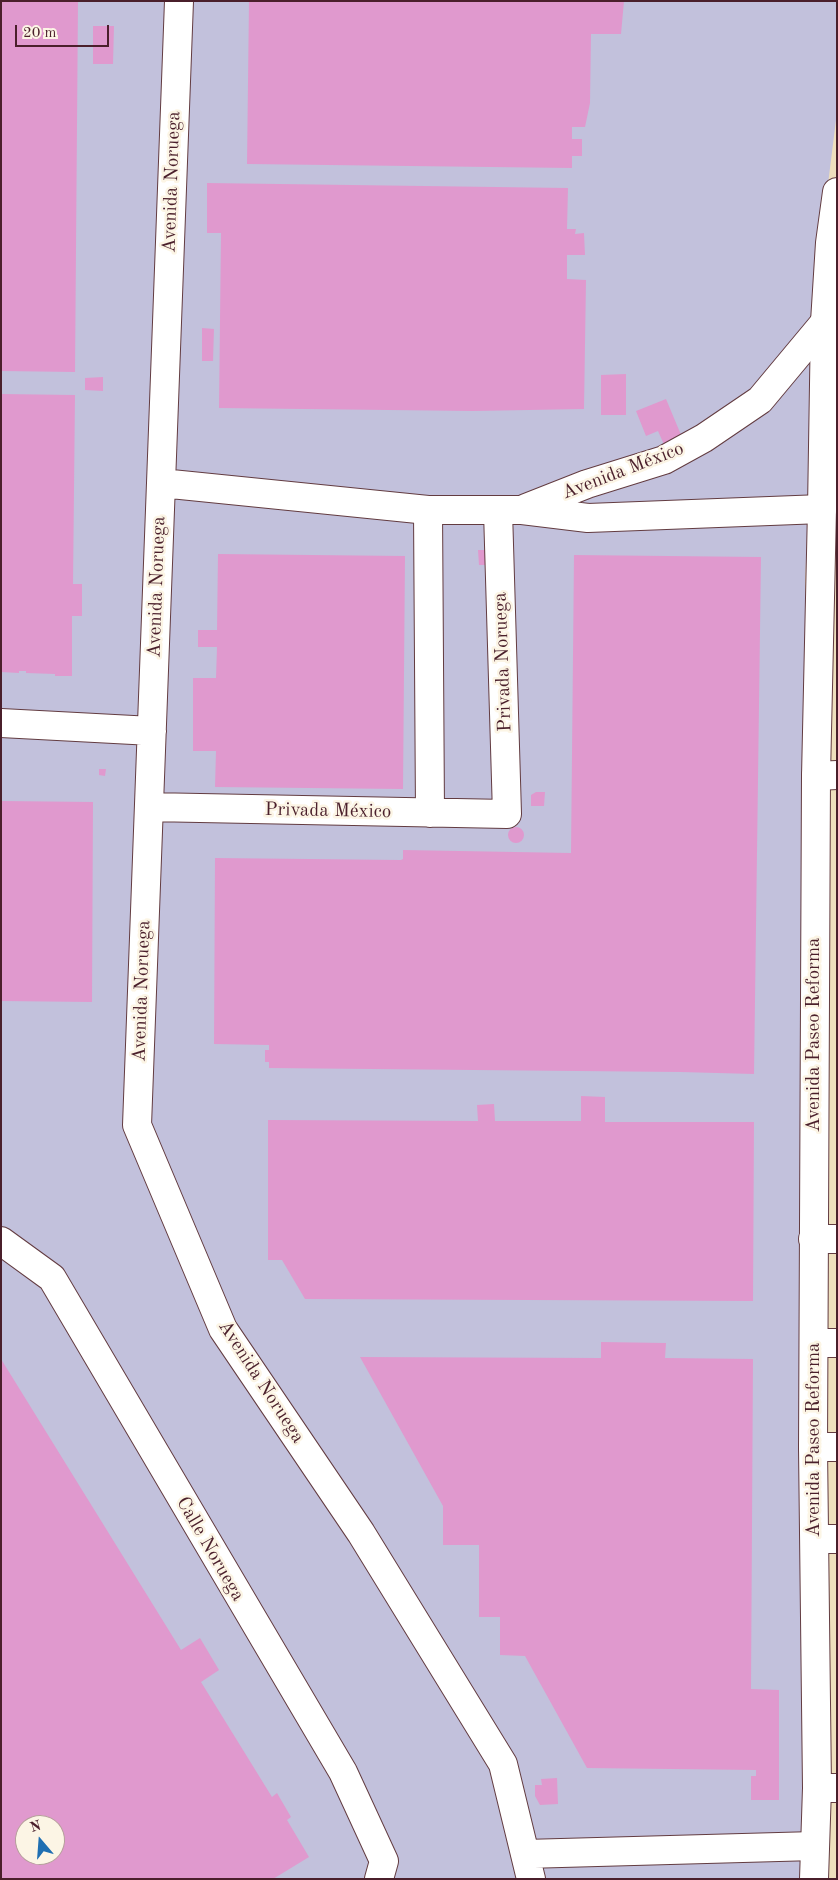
<!DOCTYPE html>
<html>
<head>
<meta charset="utf-8">
<style>
	body { margin:0 }
	#map { position:relative; width:838px; height:1880px; overflow:hidden; background:#eedfbd; font-family:"Old Standard TT",serif }
	canvas { display:block }
	.frame { position:absolute; inset:0; border:2px solid #4a1f2b; pointer-events:none }
	.north { position:absolute; left:15px; top:1815px; width:50px; height:50px; box-sizing:border-box; background:#fcf5e5; border:1px solid #b59f9b; border-radius:50%; rotate:342deg; font-size:14px; font-weight:700; line-height:20px; text-align:center; color:#4a1f2b }
	.north::after { content:''; display:block; margin:auto; width:18px; height:22px; background:#1f6fb2; clip-path:polygon(50% 0,100% 100%,50% 72%,0 100%) }
	.scale { position:absolute; left:15px; top:25px; width:94px; height:22px; box-sizing:border-box; border:2px solid #4a1f2b; border-top:0; padding-left:6px; font-size:15px; line-height:18px; white-space:nowrap; color:#4a1f2b; -webkit-text-stroke:4px #fcf5e5; paint-order:stroke }
</style>
</head>
<body>
<div id="map">
<canvas width="838" height="1880"></canvas>
<div class="frame"></div>
<div class="north">N</div>
<div class="scale">20 m</div>
</div>
<script>
const ctx = document.querySelector('canvas').getContext('2d');
ctx.lineJoin = 'round';
function fill(path, color) {
  ctx.fillStyle = color;
  ctx.fill(path, 'evenodd');
}
function stroke(path, color, width, dash) {
  ctx.strokeStyle = color;
  ctx.lineWidth = width;
  ctx.lineCap = dash ? 'butt' : 'round';
  ctx.setLineDash(dash || []);
  ctx.stroke(path);
}
function write(font, color, halo, rows, align = 'center') {
  ctx.font = font + ' "Old Standard TT",serif';
  ctx.lineWidth = 5;
  ctx.setLineDash([]);
  ctx.textBaseline = 'middle';
  ctx.strokeStyle = halo;
  ctx.fillStyle = color;
  for (const [text, x, y, turn = 0] of rows) {
    ctx.save();
    ctx.translate(x, y);
    ctx.rotate((+turn || 0) * Math.PI / 180);
    ctx.textAlign = isNaN(turn) ? turn : align;
    if (halo) ctx.strokeText(text, 0, 0);
    ctx.fillText(text, 0, 0);
    ctx.restore();
  }
}
fill(new Path2D(`
	M1,1H837V112L812,312L808,513L805,582L808,780L802,1879H1ZM25,1825H55V1855H25Z`), '#c2c1dc');
fill(new Path2D(`
	M1,1H78L75,372L1,371Z
	M249,1H624L621,34H591L590,103L585,127H572V139H582V156H572V168L247,164Z
	M93,26H114L113,64H93Z
	M207,183L568,188L567,229H576L575,234L584,233L585,255H567V279L586,280L584,409L473,411L219,408L221,233H207Z
	M202,328L214,329L213,361H202Z
	M626,374V415H601V375Z
	M103,377V391L85,390V378Z
	M1,394L75,395L73,584H82V616H72V676H55V674L26,673V671H19V673L1,672Z
	M666,399L684,442L666,449L658,431L646,436L636,411Z
	M478,550H494V565H479Z
	M218,554L405,556L403,789L215,787L216,751H193V678H216L217,647H198V630H217Z
	M574,555L761,557L754,1074L680,1072L269,1068V1062H265V1050H269V1045L214,1044L215,858L401,860L403,859V850L571,853Z
	M99,769H106L105,776L99,775Z
	M536,792H545L544,806H531V795Z
	M1,801L93,802L92,1002L1,1001Z
	M508 835a8 8 0 1 1 16 0a8 8 0 1 1-16 0Z
	M581,1096L605,1097V1122H754L753,1301L305,1299L282,1260H268V1120L478,1121L477,1105L494,1104L495,1121H581Z
	M601,1342L666,1343L665,1358L753,1359L751,1689L779,1690V1800H751V1776H756V1770L587,1768L525,1656L500,1655V1617H479V1545H443V1506L360,1357L601,1358Z
	M1,1359L181,1650L200,1638L219,1670L201,1682L272,1797L277,1793L291,1817L287,1820L309,1857L273,1879H1ZM25,1825H55V1855H25Z
	M557,1778L558,1804L540,1805L535,1796V1785H542L541,1779Z`), '#e099ce');
const minor = new Path2D(`
	M179,1L137,1125L223,1329L361,1533L503,1764L531,1879
	M161,483L428,510H522L588,518L822,509
	M526,508L587,484L664,460L704,438L760,400L825,322
	M428,510L430,813
	M1,723L152,731
	M816,776L837,775
	M149,807L507,814L498,511
	M813,1239H837
	M1,1241L52,1278L343,1772L384,1861L379,1879
	M814,1343H837
	M813,1447H837
	M815,1539H837
	M817,1788H837
	M525,1854L815,1846`);
const major = new Path2D(`
	M814,1879L817,1788L813,1447L816,776L822,509L825,322L830,243L837,192`);
stroke(minor, '#633c41', 30);
stroke(major, '#633c41', 30);
stroke(minor, '#fff', 28);
stroke(major, '#fff', 28);
write('19px', '#4a1f2b', '#fcf5e5', [
	["Avenida Noruega",172,182,-88],
	["Avenida México",623,471,-21],
	["Avenida Noruega",157,587,-88],
	["Privada Noruega",503,662,-92],
	["Privada México",328,811,1],
	["Avenida Noruega",142,991,-88],
	["Avenida Paseo Reforma",814,1035,-90],
	["Avenida Noruega",261,1382,57],
	["Avenida Paseo Reforma",814,1440,-90],
	["Calle Noruega",210,1549,60]
]);
</script>
</body>
</html>
